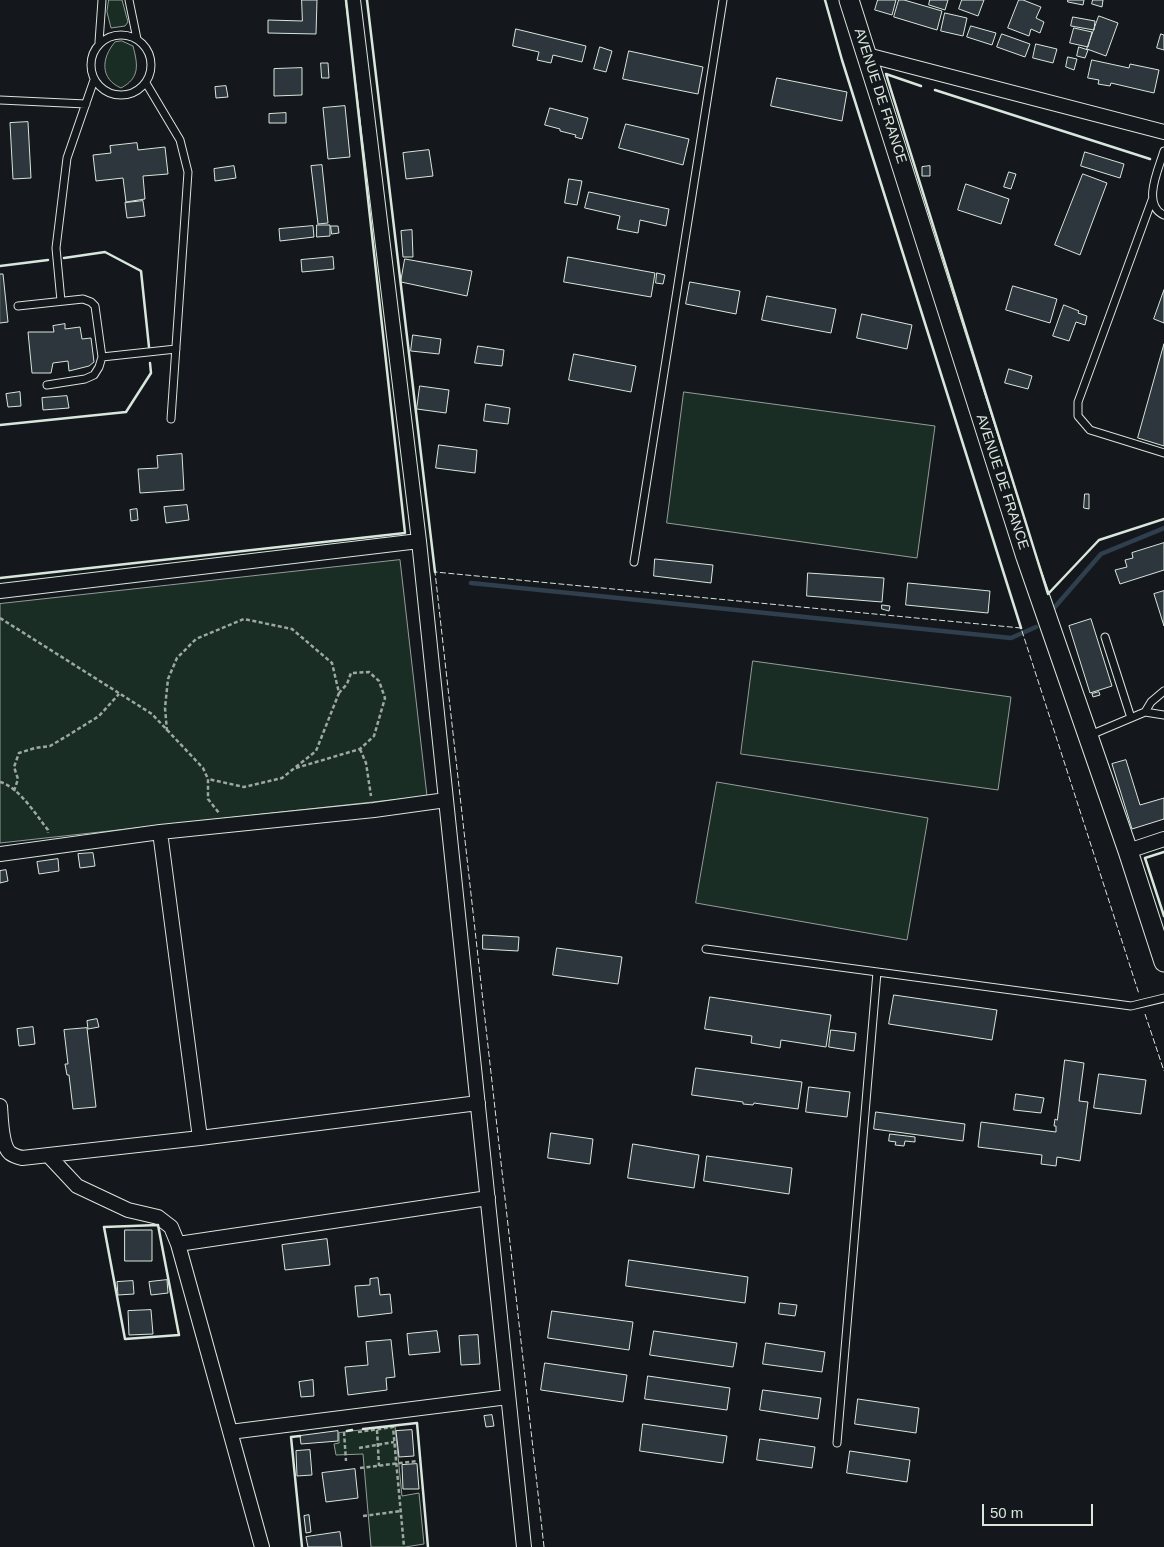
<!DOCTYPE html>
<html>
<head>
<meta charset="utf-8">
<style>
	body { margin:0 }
	#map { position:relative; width:1164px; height:1547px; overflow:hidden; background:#14181c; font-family:Helvetica,sans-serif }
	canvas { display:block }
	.scale { position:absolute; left:982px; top:1504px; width:111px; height:22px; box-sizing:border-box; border:2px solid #d8e6dc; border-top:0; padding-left:6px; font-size:15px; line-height:18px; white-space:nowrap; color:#d8e6dc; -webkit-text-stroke:4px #14181c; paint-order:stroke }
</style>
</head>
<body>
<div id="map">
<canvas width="1164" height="1547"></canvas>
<div class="scale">50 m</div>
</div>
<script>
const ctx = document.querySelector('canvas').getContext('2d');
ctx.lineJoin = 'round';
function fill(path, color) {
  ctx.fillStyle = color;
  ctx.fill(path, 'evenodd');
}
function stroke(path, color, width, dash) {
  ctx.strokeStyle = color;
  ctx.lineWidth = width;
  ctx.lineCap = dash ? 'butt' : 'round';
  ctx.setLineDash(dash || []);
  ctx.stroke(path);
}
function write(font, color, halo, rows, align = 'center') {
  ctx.font = font + ' Helvetica,sans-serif';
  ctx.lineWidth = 4;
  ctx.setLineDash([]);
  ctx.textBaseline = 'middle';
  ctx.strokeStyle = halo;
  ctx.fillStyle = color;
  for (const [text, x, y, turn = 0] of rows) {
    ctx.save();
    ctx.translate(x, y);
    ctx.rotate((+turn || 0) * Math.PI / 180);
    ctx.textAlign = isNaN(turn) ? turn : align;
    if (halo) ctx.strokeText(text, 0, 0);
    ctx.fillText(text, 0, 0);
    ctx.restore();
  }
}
const green = new Path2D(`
	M109,0H122L128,22L125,26L111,28L107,12Z
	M122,41L133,46C138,65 140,78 121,88C100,79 101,58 115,42Z
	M684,392L935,426L917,558L667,523Z
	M400,560L427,796L0,843V604Z
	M753,661L1011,697L998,790L741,754Z
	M717,782L928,818L907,940L696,903Z
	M395,1426L402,1496L419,1493L424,1544L405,1547H371L363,1454L336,1455L334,1444L339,1443V1433Z`);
fill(green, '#1a2d24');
stroke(green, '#939e99', 1);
stroke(new Path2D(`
	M471,583L1011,638L1036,627
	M1054,608L1101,554L1164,528`), '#2f3f4d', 4.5);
const building = new Path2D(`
	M302,0H317L316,34L268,33V20L302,21Z
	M878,0H896L892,15L875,10Z
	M899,0H904L942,11L937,30L894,17Z
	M930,0H948L945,10L929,5Z
	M962,0H984L978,16L959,9Z
	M1019,0H1023L1041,7L1036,18L1044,22L1040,33L1031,29L1029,36L1008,28Z
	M1068,0H1084L1083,5L1068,2Z
	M1093,0H1103L1102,7L1092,4Z
	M945,13L967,18L963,36L941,31Z
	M1099,16L1118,23L1106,56L1087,49Z
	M1073,17L1095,21L1094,30L1071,26Z
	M971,26L996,33L992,45L967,37Z
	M1074,28L1092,32L1088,47L1070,43Z
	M516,29L586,46L582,62L553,55L551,63L537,60L539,52L513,46Z
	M1002,34L1030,44L1025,57L997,47Z
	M1161,34L1164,35V50L1157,48Z
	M1036,44L1057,49L1053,63L1033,58Z
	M600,47L612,51L606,72L594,69Z
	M1079,47L1088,50L1085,58L1077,56Z
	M629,51L703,67L698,94L623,79Z
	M1068,57L1077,59L1074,70L1066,67Z
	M1092,60L1129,68L1130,64L1159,70L1154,93L1111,83L1110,86L1098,84L1099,80L1088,78Z
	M321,63H328L329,78H322Z
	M302,68V95L274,96V69Z
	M777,78L847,92L842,121L771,106Z
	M226,86L228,97L216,98L215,87Z
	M345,106L350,157L328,159L323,108Z
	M550,108L588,118L582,139L575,137L576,135L560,131V129L545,125Z
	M286,113V123H269V114Z
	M28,122L31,178L13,179L10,123Z
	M626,124L689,139L683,165L619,148Z
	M137,143L138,150L165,147L168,174L143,176L145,199L126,202L123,178L96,181L93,155L111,153L110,146Z
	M429,150L433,176L406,179L403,153Z
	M1085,152L1124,164L1120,178L1081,166Z
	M322,165L328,223L318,224L311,166Z
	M234,166L236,178L215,181L214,169Z
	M930,166V176H922V167Z
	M1009,172L1016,174L1011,189L1004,187Z
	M1083,174L1107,183L1080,255L1055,245Z
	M569,179L582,181L577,205L565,203Z
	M966,184L1009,199L1001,224L958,210Z
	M589,192L669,209L666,226L640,220L638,233L617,229L620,216L585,208Z
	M143,201L145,216L127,218L125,203Z
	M317,225H330V236L317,237Z
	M313,226L314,237L280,241L279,229Z
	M331,226H338L339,233L332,234Z
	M412,230L413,257H403L401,231Z
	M333,257L334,269L302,272L301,260Z
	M568,257L655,273L651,297L564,282Z
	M405,259L472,271L467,296L401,282Z
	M657,273L665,275L663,284L656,283Z
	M0,274H3L8,322L0,323Z
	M690,282L740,291L736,314L686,304Z
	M1013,286L1057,299L1050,323L1006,310Z
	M1164,290V323L1154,319Z
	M767,296L836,309L831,333L762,320Z
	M1064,305L1079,311L1078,313L1087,316L1085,325L1076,322L1069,341L1053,336Z
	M862,314L912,325L907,349L857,338Z
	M65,324V329L80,327L82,339L91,338L94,362L89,366L69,371L68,361L53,363L51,373H32L28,332H54L53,326Z
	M413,335L441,339L439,354L411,351Z
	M1164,344V446L1138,438Z
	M478,346L504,350L502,366L475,363Z
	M574,354L636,366L631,392L569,380Z
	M1009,369L1032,376L1028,389L1005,383Z
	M420,386L449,390L446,413L417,409Z
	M20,392L21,406L8,407L6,394Z
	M67,396L69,408L43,410L42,398Z
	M486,404L510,408L508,424L484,421Z
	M439,445L477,450L475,473L436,468Z
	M182,454L184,490L140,493L138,469L158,468L157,456Z
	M1085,494H1089V509L1084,508Z
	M187,505L189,520L166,523L164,507Z
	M137,509L138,520L131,521L130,510Z
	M1164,543V570L1120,584L1115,570L1127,567L1125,560L1133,558L1132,553Z
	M655,559L713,565L711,583L654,576Z
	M808,573L884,578L882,602L807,596Z
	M908,583L990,591L988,613L906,605Z
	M1164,591V626L1154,594Z
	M882,605L890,606L889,611L882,609Z
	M1091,619L1112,686L1090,693L1069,626Z
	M1099,692L1100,695L1093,697L1092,694Z
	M1126,760L1140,805L1164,798V819L1132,829L1112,764Z
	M93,853L95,866L80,868L78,854Z
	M58,859L59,871L39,874L37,862Z
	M6,870L8,881L0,883V871Z
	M483,935L519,937L518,951L483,949Z
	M557,948L622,957L618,984L553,975Z
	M894,995L997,1010L992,1040L889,1024Z
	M710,997L831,1015L826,1047L781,1040L780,1048L751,1043L752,1036L705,1029Z
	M97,1019L99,1027L88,1029L87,1021Z
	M33,1027L35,1044L19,1046L17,1029Z
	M87,1028L96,1107L73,1109L69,1075H67L65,1064H68L64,1030Z
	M831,1030L856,1033L854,1051L829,1047Z
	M1065,1060L1084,1063L1079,1101L1088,1102L1080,1161L1057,1157L1056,1166L1041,1164L1042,1155L978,1147L981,1122L1056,1132V1126H1054L1055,1119L1057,1120Z
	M696,1068L802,1082L798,1109L754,1103L753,1105L743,1104V1102L692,1095Z
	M1099,1074L1146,1080L1141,1114L1094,1108Z
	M809,1087L850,1092L847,1117L806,1112Z
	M1016,1094L1044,1098L1041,1113L1014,1110Z
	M876,1112L965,1124L963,1141L874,1129Z
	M551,1133L593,1139L590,1164L548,1158Z
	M890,1134L915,1137V1142L905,1141L904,1146L895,1145L896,1142L889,1141Z
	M633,1144L699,1155L694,1188L628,1178Z
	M707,1156L792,1168L789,1194L704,1181Z
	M125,1230H152V1261H125Z
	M327,1239L330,1265L285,1270L282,1245Z
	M629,1260L748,1277L745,1303L626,1286Z
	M378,1278L380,1295L390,1294L392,1313L358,1317L355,1286L370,1285V1279Z
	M167,1280L168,1293L151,1295L149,1282Z
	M133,1281L134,1294L118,1295L117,1282Z
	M780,1303L797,1305L795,1316L779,1314Z
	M151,1310L153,1334L129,1335L128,1311Z
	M552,1311L633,1322L629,1350L548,1338Z
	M437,1331L440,1352L409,1355L407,1334Z
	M654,1331L737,1343L733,1367L650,1355Z
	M478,1335L480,1364L461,1365L459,1336Z
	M391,1340L395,1377L386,1378L387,1390L348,1395L345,1367L368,1365L366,1342Z
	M766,1343L825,1352L822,1372L763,1364Z
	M545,1363L627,1375L623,1402L541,1390Z
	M648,1376L730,1388L727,1410L645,1399Z
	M313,1380L314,1396L301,1397L299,1382Z
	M763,1390L821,1398L818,1419L760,1410Z
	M858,1399L919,1408L916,1433L855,1424Z
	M492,1415L494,1426L486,1427L484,1416Z
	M643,1424L727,1436L723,1463L640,1451Z
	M412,1430L414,1456L399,1457L396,1431Z
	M338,1431V1441L301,1444L300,1436Z
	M760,1439L815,1447L812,1468L757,1460Z
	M310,1450L312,1475L297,1476L296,1451Z
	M850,1451L910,1460L907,1482L847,1473Z
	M417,1464L419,1489H403L402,1465Z
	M355,1469L358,1498L326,1502L322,1473Z
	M309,1515L311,1532L306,1533L304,1516Z
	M340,1532L342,1547H308L306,1537Z`);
fill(building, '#2c363c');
stroke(building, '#d8e6dc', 1);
const service = new Path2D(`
	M129,0L137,39
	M91 65a30 30 0 1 1 60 0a30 30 0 1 1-60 0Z
	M99,42L102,0
	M146,83L180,140L188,172L171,419
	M0,100L86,104
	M1164,151C1159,168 1141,205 1164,215
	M1152,200L1078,402V416L1090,430L1164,453
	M61,301L56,248L67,158L94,80
	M18,306L83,299L91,302L95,306L102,357L99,367L94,375L85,379L47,385
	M102,357L176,349
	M634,562L723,0
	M1105,637L1131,718
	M1145,712L1151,702L1164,691
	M1088,736L1145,712L1164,715
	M706,949L1131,1006L1164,998
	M837,1443L877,972`);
const minor = new Path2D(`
	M353,0L419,541L524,1547
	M867,55L1164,132
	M0,591L419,541
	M160,832L200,1138
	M1128,851L1164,839
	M0,854L160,832L374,810L446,800
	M0,1106C1,1118 1,1145 10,1153C14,1156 18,1157 22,1158L200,1138L478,1103
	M48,1155L77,1186L128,1210L158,1217L171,1227L178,1244L262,1547
	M178,1244L488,1198
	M230,1432L508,1397`);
const secondary = new Path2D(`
	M849,0L1026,557L1128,851L1164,962`);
stroke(service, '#d8e6dc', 9);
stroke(minor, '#d8e6dc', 16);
stroke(secondary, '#d8e6dc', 21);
stroke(new Path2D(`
	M0,618L152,714L203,768L208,779V799L219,813
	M167,731L165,708L168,679L177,658L196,639L244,619L292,629L332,663L339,693L316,751L282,778L244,787L208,779
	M360,749L366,763L371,796
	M296,768L360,749L374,736L385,698L379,681L369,672L351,673L347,684L339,693
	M0,782C19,787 36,815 48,830V833
	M14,791L18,779L14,767L19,753L35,748L50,746L67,736L99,716L119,694
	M377,1430L379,1466
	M344,1432L346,1461
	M358,1432L393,1427L404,1547
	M359,1448L394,1442
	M360,1468L417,1461
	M363,1516L401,1511`), '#9da8a2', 2.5, [4, 2.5]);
stroke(service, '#14181c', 7);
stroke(minor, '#14181c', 14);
stroke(secondary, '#14181c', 19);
stroke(new Path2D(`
	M1145,1014L1164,1071
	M544,1547L435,572L1021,628L1139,994`), '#d8e6dc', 1, [6, 2.5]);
stroke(new Path2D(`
	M367,0L435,572
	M825,0L842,60L1021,628
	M921,86L886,74L1048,594L1099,540L1164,519
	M935,90L1150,159
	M64,258L105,252L141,271L149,347
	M0,266L48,260
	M0,425L126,412L151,373L150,363
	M0,578L405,533L346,0
	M1164,852L1145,858L1164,916
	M158,1225L179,1335L125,1339L104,1227Z
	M363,1429L417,1423L428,1547
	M347,1431L352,1430
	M300,1436L291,1437L302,1547`), '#d8e6dc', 2.5);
write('14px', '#d8e6dc', '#14181c', [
	["AVENUE DE FRANCE",880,96,72],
	["AVENUE DE FRANCE",1002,482,72]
]);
</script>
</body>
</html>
